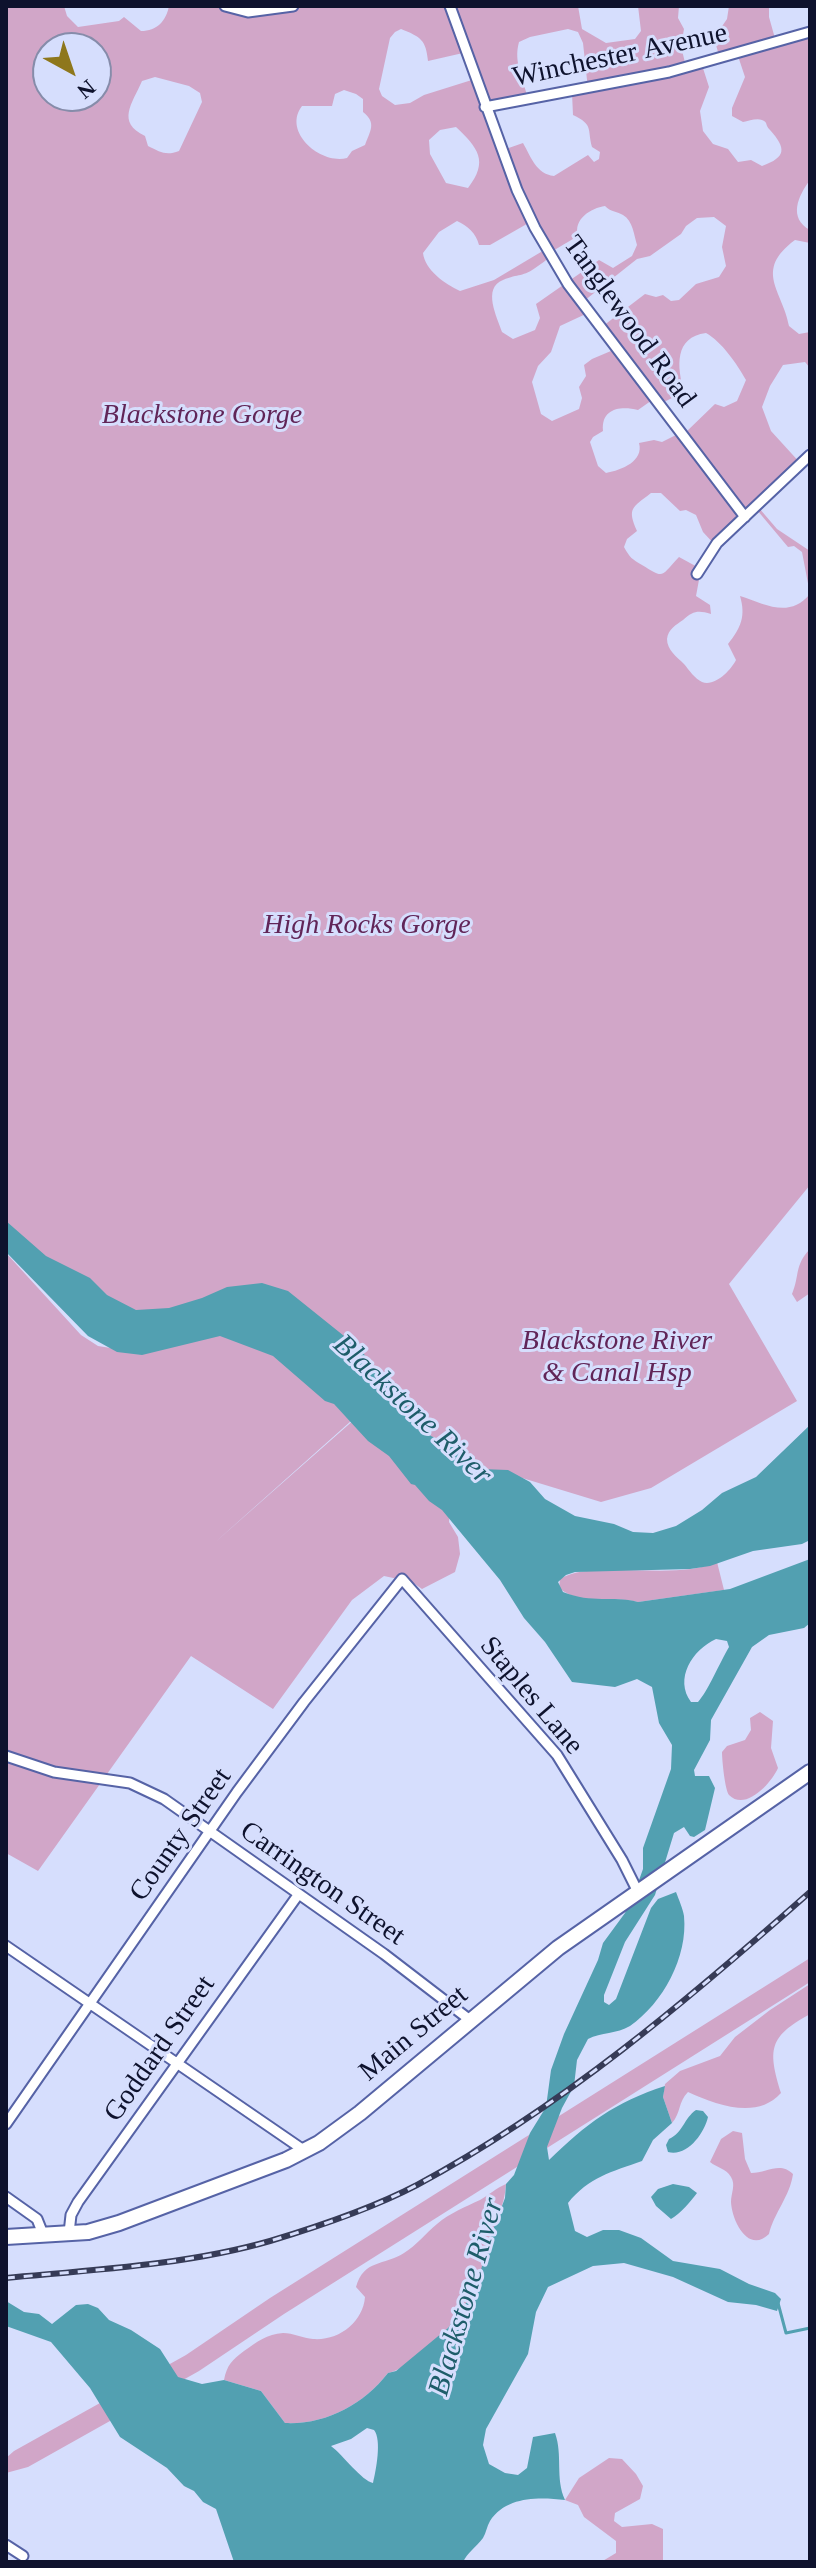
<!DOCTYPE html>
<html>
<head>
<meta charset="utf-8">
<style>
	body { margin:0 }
	#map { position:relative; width:816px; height:2568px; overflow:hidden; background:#d6defd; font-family:Georgia,serif }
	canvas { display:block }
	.frame { position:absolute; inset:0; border:8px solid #0e122d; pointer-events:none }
	.north { position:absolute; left:32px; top:32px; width:80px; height:80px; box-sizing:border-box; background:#d6defd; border:2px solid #868caa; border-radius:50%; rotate:140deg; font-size:22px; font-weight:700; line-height:32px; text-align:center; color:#0e122d }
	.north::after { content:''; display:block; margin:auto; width:28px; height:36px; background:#8e771c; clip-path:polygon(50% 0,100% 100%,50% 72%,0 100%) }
</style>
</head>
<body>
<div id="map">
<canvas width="816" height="2568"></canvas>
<div class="frame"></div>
<div class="north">N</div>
</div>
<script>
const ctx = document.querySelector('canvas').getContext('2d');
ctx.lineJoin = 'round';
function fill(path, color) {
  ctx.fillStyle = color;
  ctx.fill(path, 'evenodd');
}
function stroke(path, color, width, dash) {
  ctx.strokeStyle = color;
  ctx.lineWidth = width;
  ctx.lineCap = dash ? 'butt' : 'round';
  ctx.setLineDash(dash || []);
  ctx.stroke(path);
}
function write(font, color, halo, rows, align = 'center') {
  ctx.font = font + ' Georgia,serif';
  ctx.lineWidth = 6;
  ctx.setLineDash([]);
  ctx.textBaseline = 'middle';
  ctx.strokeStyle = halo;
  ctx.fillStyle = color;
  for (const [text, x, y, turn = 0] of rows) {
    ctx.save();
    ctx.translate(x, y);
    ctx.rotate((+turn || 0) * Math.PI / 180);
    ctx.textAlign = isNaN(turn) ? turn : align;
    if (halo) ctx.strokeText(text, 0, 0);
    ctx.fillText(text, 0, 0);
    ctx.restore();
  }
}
fill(new Path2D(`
	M6,6H64L67,16L78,27L119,21L124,17L141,31C157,31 166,21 169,6H225L250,13L303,6H578L582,29L606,43L635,39L641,31L638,6H679L678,18L684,29L681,46L686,67L702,65L709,87L700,111L703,131L713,144L728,149L738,162L751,160L762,166C787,157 786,148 770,130C764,124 769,123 762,120C756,118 749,121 743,122L732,116V108L745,77L738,56L720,59L714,38L727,19L729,6H769V17L776,42L810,33V180C798,196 788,218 810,230V243L795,240C753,271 783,291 789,326L799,334L810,332V368L805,362L783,365L770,386L762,407L771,431L802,465L759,508L777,529L810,551V1185L729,1284L797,1401L651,1488L601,1502L496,1470H452L335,1338L119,1328L6,1226ZM401,29C421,37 426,40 428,61L463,53L475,79L424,95L410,103L395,105L382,96L379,89L390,38L395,32ZM568,29L578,32L583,43L588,89L572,93L573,115C594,125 587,129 592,147L600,152L599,159L594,162L588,155L554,176C536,174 531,157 523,143L503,150L490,107L528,100C524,79 513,63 519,42L530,37ZM48,48H96V96H48ZM155,77L189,86L200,93L202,102L179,151C166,156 160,152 148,146L145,136C116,122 132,104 142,81ZM344,90L356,94L363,99V112C377,123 370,131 365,145L352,151L347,158C321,165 282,132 302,106H332L335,94ZM456,127C478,148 489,161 468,188L446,183L430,154L429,140L440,130ZM605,206C611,212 616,211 623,215C633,221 634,235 637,245L632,256L613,268L599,260L536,304L540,318L535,330L513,339L502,332C497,317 482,288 503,280C519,273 522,278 538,266C545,261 549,259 551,252L578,236C573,219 591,208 605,206ZM714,217L726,226L722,247L726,266L719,277L696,284L679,300L671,301L663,295L656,297L645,294L603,326L618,348L592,359L584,365L586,376L579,387L582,398L579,409L552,421L541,414L532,382L538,366L551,352L560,326L590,312L584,301L637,259L650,256L681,234L686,226L697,218ZM457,221C468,226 476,233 479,245H490L532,221L546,249L494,280L460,291C445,284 425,270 423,253L439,232ZM706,333C722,342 737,364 746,380L737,401L724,407L715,404L685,433H680L662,442L654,440L639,443C644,461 622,470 606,473L598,466L590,442L593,437L603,431C601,408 621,406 638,410L655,398L662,403L684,392C677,367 674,337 706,333ZM651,493H661L680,511L686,510L696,515L703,532L715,545L757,510L788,547L794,546L802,552L810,594C789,619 765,604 740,596C746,616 741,628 728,644L736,660C731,670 715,687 702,682C695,679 689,670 684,664C677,657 667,650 667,639C668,629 676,625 683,620C693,611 698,610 711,614L710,605L696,596L701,569L679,557C660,577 665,579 642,565C632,559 630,558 624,547L627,539L637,531C627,508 632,508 651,493Z
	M810,1249V1293L797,1302L792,1294C800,1275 794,1266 810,1249Z
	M6,1253L81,1335L98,1346L142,1353L233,1325L317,1386L351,1421L212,1545L364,1411L451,1495L449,1522L458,1537L460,1554L455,1572L422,1589L412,1582L384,1576L352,1600L273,1709L191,1656L38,1871L6,1853Z
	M717,1562L724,1590L638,1602C612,1595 582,1607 559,1588L560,1579C592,1558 674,1582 717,1562Z
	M760,1712L773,1721L771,1748L778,1768C772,1782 746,1812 729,1795C725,1790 722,1760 722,1752L727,1746L745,1740L751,1730L750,1718Z
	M810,1958V1982L284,2314L199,2371L28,2467L6,2473V2458L14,2451L186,2355L270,2298Z
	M810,1984V2014C768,2037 768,2050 781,2093C757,2120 717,2105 688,2092C678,2102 681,2113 672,2123L663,2097L665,2084L680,2071L720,2056L735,2037L770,2010Z
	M733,2131L742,2133L745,2159L751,2173C767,2173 780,2161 793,2174C790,2196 774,2213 769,2234C749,2254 732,2222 731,2202C731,2193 736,2185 731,2177C726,2168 717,2168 710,2162L721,2139Z
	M506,2184C505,2206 494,2224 488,2244C483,2260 481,2278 474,2293C462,2317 414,2368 388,2373C363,2405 325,2425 285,2423L261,2391L224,2380C227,2365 232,2360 244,2351C257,2342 267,2334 283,2333C293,2333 303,2338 313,2339C339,2341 363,2322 365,2297L356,2287C364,2259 384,2266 404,2253C416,2246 426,2233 437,2224C450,2213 465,2207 480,2200C489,2195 496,2188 506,2184Z
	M609,2458L622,2459L636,2474L643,2486L640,2499L615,2513L614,2521L622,2527L652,2524L663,2529V2562H601L616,2553V2541L584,2517L578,2505L565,2500L579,2478Z`), '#d1a6c8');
fill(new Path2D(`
	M6,1221L46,1256L90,1278L107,1295L136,1310L169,1308L202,1298L227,1287L262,1283L288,1291L359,1348L431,1436L458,1449L469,1465L480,1469L508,1470L530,1482L545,1499L575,1516L614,1524L633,1532L653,1533L676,1526L702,1510L722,1493L756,1477L810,1425V1540L802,1544L753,1551L710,1566L690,1569L575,1572L566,1575L558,1582L563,1592C593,1604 611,1595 638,1602L730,1589L810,1559V1623L804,1628L769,1635L752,1647L711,1720L710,1740L694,1770L695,1776H709L715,1788L705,1830L694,1837L690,1836L684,1827L674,1833L655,1895L625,1942L604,1995V2002L609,2005L616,1999L651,1908L658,1899L676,1892C679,1900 683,1909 684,1916C688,1957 663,2003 630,2026C617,2034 601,2032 588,2039L577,2060L574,2086L562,2108L547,2147L549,2160C586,2124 615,2102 665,2086L663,2097L672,2123L653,2140L642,2161C611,2172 589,2177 568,2203L575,2231L587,2237L603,2230H619L641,2238L673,2261L720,2269L749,2284L775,2293L781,2299L777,2311L756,2305L728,2302L673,2277L624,2263L593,2266L548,2287L536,2312L528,2354L486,2429L483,2445L489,2464L505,2473L518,2475L527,2468L533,2437L555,2433C563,2455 555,2478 565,2500C539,2497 506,2496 490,2521C487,2526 486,2533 483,2538C476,2547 468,2552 463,2562H234L216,2509L203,2502L194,2491L184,2486L167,2468L120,2437L90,2388L51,2342L6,2326V2301L24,2312L39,2314L52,2324L76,2305L88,2304L98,2308L109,2320L131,2330L160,2349L178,2377L202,2384L224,2380L261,2391L285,2423C325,2425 363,2405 388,2373L396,2371L448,2328L476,2289L488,2243L505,2198L506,2184L514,2175L530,2133L546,2107L551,2070L564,2034L598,1960L603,1943L625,1913L638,1883L643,1869V1848L671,1769L672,1745L659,1723L652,1687L637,1679L615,1687L572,1682L545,1642L524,1618L500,1580L442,1510L429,1501L415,1485L411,1484L389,1456L368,1441L334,1404L325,1401L273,1356L220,1336L142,1355L117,1352L88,1336L6,1252ZM716,1639L727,1641L729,1647C720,1662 708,1691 698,1702H691C674,1679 692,1650 716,1639ZM367,2428L374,2430C382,2440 376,2470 373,2483C362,2481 343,2455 331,2446L351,2439Z
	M696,2110L703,2111L708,2117C704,2134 687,2157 668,2152L666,2145L669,2139C683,2133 684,2118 696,2110Z
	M673,2184L689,2187L697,2193C691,2201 680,2214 671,2219L656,2206L651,2197L658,2189Z`), '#52a0b1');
stroke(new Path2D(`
	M778,2303L786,2333L810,2328`), '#52a0b1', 3);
const minor = new Path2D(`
	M225,6L248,12L293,6
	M450,6L517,190L535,228L568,284L745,517
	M485,107L669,72L810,32
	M697,574L717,543L810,455
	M6,1756L54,1772L130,1783L164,1799L384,1954L470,2020
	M6,1946L305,2151
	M6,2124L237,1792L304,1702L402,1579L557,1755L622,1860L638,1892
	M6,2197L37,2219L43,2234
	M69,2233L71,2215L78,2202L298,1895
	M6,2545L23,2556`);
const secondary = new Path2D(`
	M6,2237L88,2232L119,2223L286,2160L319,2143L360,2113L558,1948L810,1772`);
stroke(minor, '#5663a6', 13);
stroke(secondary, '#5663a6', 18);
stroke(minor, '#fff', 9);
stroke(secondary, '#fff', 14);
const rail = new Path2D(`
	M6,2278C92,2270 187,2265 270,2241C320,2226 371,2209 417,2185C562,2107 688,2000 810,1892`);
stroke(rail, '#363b57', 6);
stroke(rail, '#d6defd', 3, [9]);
write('28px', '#0e122d', '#d6defd', [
	["Winchester Avenue",620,56,-12],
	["Tanglewood Road",629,322,54],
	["Staples Lane",531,1696,50],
	["County Street",181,1835,-55],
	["Carrington Street",322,1884,35],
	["Main Street",414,2034,-40],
	["Goddard Street",160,2049,-55]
]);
write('italic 28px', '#612558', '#d6defd', [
	["Blackstone Gorge",202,416],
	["High Rocks Gorge",367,926],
	["Blackstone River",617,1342],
	["& Canal Hsp",617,1374]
]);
write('italic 30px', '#1e5d6a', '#d6defd', [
	["Blackstone River",412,1410,43],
	["Blackstone River",467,2297,-74]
]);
</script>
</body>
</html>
